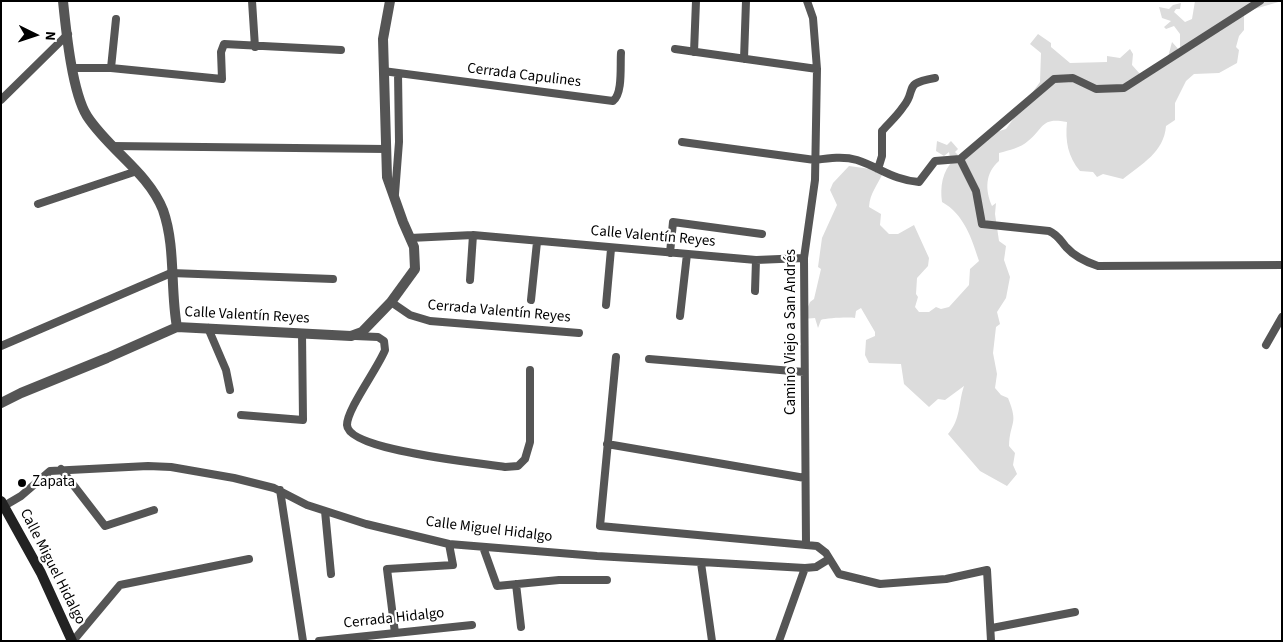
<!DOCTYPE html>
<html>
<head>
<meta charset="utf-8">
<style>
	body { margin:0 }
	#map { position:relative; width:1283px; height:642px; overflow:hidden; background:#fff; font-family:"Source Sans 3",sans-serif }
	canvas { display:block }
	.frame { position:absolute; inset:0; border:2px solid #000; pointer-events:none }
	.north { position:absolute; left:10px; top:10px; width:50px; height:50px; -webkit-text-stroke:4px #fff; paint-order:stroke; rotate:94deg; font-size:14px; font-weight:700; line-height:20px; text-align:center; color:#000 }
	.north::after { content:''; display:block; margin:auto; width:18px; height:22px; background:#000; clip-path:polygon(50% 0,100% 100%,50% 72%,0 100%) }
</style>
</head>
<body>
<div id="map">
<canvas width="1283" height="642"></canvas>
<div class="frame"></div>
<div class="north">N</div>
</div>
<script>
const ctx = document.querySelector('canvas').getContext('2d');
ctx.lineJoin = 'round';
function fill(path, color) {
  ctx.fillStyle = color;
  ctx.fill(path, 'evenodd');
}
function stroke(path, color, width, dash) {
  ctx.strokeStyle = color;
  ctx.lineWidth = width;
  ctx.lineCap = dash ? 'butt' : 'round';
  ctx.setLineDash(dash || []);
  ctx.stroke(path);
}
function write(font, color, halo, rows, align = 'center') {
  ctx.font = font + ' "Source Sans 3",sans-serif';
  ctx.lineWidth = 4.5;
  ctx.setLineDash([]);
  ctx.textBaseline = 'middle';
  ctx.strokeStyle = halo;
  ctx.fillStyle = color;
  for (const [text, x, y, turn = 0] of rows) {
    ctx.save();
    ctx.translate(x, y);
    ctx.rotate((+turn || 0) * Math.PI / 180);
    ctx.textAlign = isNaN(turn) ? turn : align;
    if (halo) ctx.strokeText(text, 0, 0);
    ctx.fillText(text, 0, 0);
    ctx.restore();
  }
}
fill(new Path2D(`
	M1195,1H1282L1244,12V30L1239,36L1236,47L1239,50L1237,63L1219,73L1194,74L1186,81L1175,103V120L1166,126C1164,152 1142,164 1123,179L1103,174L1097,177L1093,172L1080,171C1068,157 1065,141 1067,122C1041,117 1045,127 1028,141C1020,148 1010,150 999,153V161C985,173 985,190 992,206L996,203L995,214L999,241L1006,246L1004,260L1010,277L1006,298L997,312L1000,324L996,327L993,353L997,374L995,388L1001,395L1008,398C1019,425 1010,421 1009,446L1015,453L1013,465L1017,474L1007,486L980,471L948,434C961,419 958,404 964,386L945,400L938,399L929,407L904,384L901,364L869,363L865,355L866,340L875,336V332L861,308L856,311L855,318C849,317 826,318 821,320L818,328L815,318L803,319L810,302L814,299L821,269L818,267L822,238L837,205L830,190L833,183L849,166L878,170L883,173C877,186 870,193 869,207L881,214L880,225L889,234H898L914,225L929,258L928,266L917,278L916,294L918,297L915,307L919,312H929L936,307L941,309L949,307L969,285L970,269L979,261C972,239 964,214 942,202C940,187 942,171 954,160L950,158L949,152L944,156L936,151L937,141L947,145L951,141L958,149L955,152L959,156L996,132L1006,129L1040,82L1041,53L1030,44L1038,34L1051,43V47L1070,63L1107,62V56L1120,58L1130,49L1133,54L1132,65L1140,74H1150L1153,64L1156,69L1168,57L1172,42L1180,51V34L1174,26L1166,29L1164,27L1171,21L1162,18L1159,7L1169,9L1173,5L1181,3L1180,9H1176L1174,12L1185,22L1192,19Z`), '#dcdcdc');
stroke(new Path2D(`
	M252,1L255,47
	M675,49L817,69
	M694,52L696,1
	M744,59L746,1
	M73,68H111L222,79L221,52L224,44L341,50
	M111,68L116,19
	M383,71L613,101C623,94 620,65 621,53
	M1,100L68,34
	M682,142L815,160C829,158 844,156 857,160C881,168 893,180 919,182L935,161L960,159L976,191L982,224L1049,231C1058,235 1060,240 1066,247C1075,257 1086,262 1098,266L1282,265
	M112,146L386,149
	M960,159L1054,79L1073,78L1096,89L1124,88L1260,1
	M878,169L882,156V131C889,123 897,116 903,107C918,89 901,84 935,78
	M395,194L399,142L398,73
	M38,204L137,171
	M410,238L473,235L756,260L804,258
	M670,253L673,222L762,234
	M470,280L473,235
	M755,291L756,260
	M531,300L537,242
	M391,302L410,315L430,321L579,333
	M606,305L611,249
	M680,316L687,254
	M208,328L226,370L230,390
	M355,336L378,337L384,341L385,350C378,368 347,409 347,425C348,451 482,463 505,467L518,466L525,459L530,442V370
	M1266,345L1282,317
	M1,346L171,273L333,279
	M616,357L600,526L817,546L826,553L839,574L880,584L946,579L987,570L991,641
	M649,359L804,372
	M241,415L303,420L302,333
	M607,444L805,478
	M61,469L105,526L154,510
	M280,490L303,641
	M4,506L21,496L50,471L148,466L171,467L234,478L274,488L307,505L366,524L449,544L597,556L805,568L816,567L829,559
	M325,511L331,574
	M806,544L804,258L815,180L817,69L813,18L807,1
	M483,547L497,586L559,580H607
	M701,563L712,641
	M516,584L521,627
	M992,628L1075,612
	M395,633L387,569L453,565L449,544
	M73,641L120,585L249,559
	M319,641L472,625
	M779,641L805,568`), '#555', 8);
stroke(new Path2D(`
	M63,1C66,30 72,92 87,116C109,150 148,172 163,210C176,247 170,289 177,327
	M1,403L21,393L107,358L177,327L351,336L362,332L391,302L415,269L414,247L403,222L387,177L383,39L390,1`), '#555', 10);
stroke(new Path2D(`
	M1,501L41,573L72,641`), '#222', 10);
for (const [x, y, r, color] of [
	[22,483,5,"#000"]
]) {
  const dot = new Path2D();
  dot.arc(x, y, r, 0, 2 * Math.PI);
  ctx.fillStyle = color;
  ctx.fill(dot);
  stroke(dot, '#fff', 2);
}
write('15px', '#000', '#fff', [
	["Cerrada Capulines",524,76,7],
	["Calle Valentín Reyes",653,237,5],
	["Cerrada Valentín Reyes",499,312,5],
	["Calle Valentín Reyes",247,316,3],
	["Camino Viejo a San Andrés",792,332,-90],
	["Calle Miguel Hidalgo",489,530,7],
	["Calle Miguel Hidalgo",52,567,63],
	["Cerrada Hidalgo",394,619,-6]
]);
write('15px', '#000', '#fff', [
	["Zapata",32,483]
], 'left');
</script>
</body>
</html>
